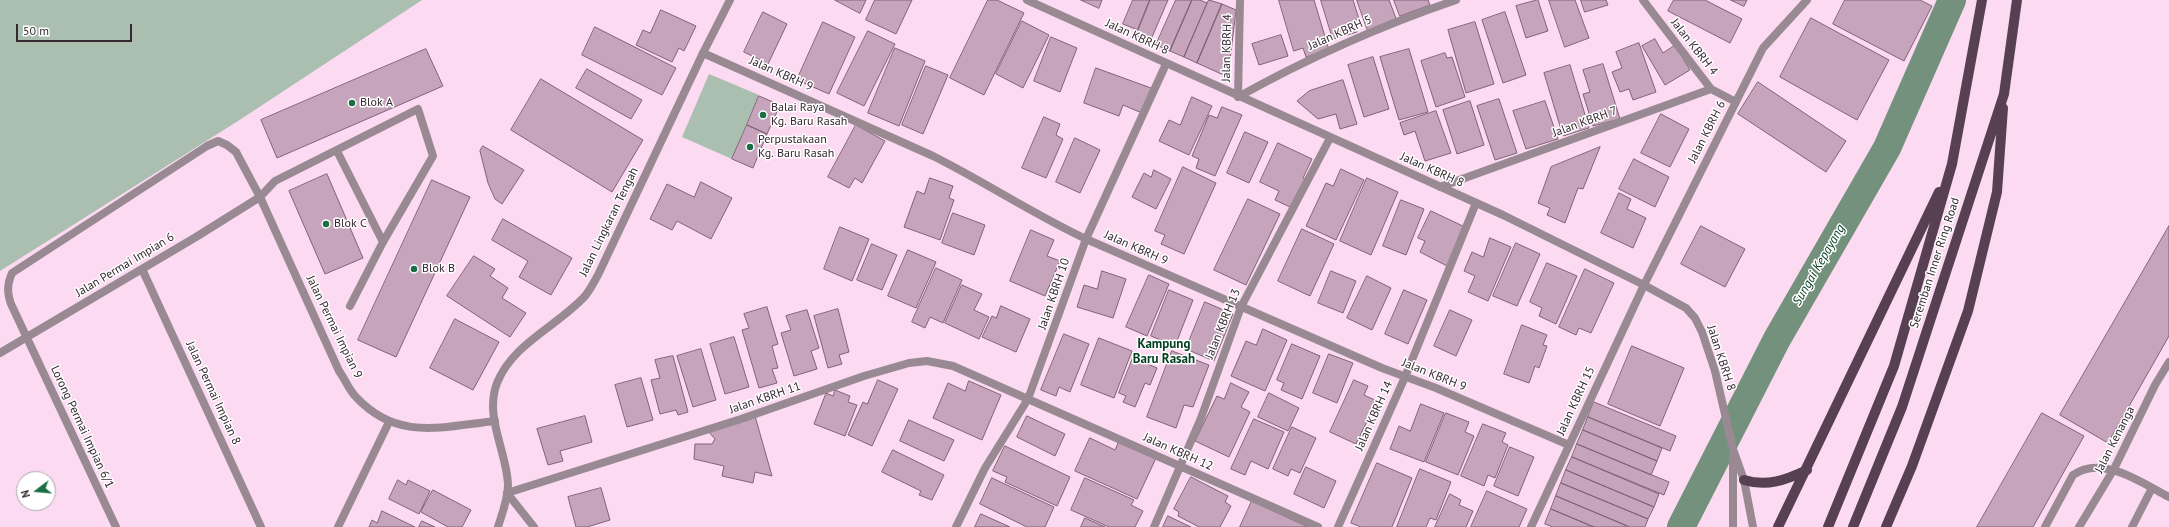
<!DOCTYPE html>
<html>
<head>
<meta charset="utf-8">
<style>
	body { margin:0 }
	#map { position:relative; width:2169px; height:527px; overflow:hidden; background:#fcdaf2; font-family:"PT Sans",sans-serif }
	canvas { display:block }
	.north { position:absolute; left:16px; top:471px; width:40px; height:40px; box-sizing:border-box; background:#fff; border:1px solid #aea9ad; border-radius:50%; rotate:254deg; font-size:11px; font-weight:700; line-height:16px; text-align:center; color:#352831 }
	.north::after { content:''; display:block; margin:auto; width:14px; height:18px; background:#196f42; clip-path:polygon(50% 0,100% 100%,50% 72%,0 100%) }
	.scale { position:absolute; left:16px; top:24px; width:116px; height:18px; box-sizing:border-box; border:2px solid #352831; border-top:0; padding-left:5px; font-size:12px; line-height:14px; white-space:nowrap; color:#352831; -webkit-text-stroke:3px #fff; paint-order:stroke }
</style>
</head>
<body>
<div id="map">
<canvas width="2169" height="527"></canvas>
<div class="north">N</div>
<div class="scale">50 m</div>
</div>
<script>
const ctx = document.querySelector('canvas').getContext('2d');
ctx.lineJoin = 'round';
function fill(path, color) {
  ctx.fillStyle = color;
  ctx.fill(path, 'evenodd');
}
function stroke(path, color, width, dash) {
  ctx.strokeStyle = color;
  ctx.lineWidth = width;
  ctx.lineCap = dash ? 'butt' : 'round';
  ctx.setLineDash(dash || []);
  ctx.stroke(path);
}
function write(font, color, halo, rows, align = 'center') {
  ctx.font = font + ' "PT Sans",sans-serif';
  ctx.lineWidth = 3;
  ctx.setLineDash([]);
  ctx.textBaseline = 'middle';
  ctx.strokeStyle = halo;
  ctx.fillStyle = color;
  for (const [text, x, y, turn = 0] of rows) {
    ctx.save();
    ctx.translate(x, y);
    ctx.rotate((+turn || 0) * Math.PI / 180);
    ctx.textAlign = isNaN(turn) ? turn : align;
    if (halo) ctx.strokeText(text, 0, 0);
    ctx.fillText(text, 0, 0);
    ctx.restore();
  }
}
fill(new Path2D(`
	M0,0H422L238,121L0,271Z
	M709,74L759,95L732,159L682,137Z`), '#aabfb0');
stroke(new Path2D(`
	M1681,527L1777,339L1887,148L1952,0`), '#74917d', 28);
const building = new Path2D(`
	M835,0H866L860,13Z
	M875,0H912L896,34L866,20Z
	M988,0H997L1024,13L984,95L950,78Z
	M1081,0H1102L1099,8Z
	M1133,0H1150L1138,30L1123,24Z
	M1150,0H1168L1149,44L1135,37Z
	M1176,0H1192L1170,51L1156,45Z
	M1192,0H1200L1207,3L1184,57L1170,51Z
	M1209,0L1222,4L1197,63L1184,57Z
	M1279,0H1314L1329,50L1306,57L1303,48L1294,51Z
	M1321,0H1353L1359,19L1353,21L1357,32L1333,39Z
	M1357,0H1389L1397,21L1368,31Z
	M1394,0H1428L1430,5L1400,16Z
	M1538,0L1548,31L1526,38L1516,6Z
	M1549,0H1575L1589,38L1565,47Z
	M1581,0H1606L1608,5L1585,12Z
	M1674,0H1705L1742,19L1730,43L1668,11Z
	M1731,0H1747L1744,6Z
	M1845,0H1920L1932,6L1904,61L1833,24Z
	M1222,4L1236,10L1228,77L1197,63Z
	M661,10L696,26L684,51L679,48L672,62L636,45L643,30L650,33Z
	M763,12L787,24L768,64L744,52Z
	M1505,12L1526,75L1503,83L1482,20Z
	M1811,18L1889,60L1857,120L1780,77Z
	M1022,21L1049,35L1023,88L996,74Z
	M823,22L855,37L829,94L797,80Z
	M1475,22L1494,84L1466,93L1448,30Z
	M595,27L676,68L662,95L582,55Z
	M868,31L895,44L864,106L837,93Z
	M1281,35L1288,56L1259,65L1252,44Z
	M1051,37L1077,48L1060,92L1034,81Z
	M1655,39L1663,53L1675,45L1690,70L1665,85L1642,46Z
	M1639,43L1656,92L1633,100L1629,89L1620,92L1612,72L1622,68L1616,52Z
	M895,48L925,61L899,126L868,113Z
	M426,49L443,86L277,158L261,120Z
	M1409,49L1428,112L1399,120L1380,57Z
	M1445,53L1447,58L1452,57L1465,97L1436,107L1421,61Z
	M1373,57L1389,109L1364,117L1348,65Z
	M1603,64L1620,119L1593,126L1583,94L1590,92L1583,70Z
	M1570,65L1589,128L1563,136L1544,73Z
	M926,66L948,75L923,134L902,125Z
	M1096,68L1151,88L1142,113L1123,105L1119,116L1084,103Z
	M587,69L642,100L631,119L576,88Z
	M541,79L643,140L612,192L511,130Z
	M1343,80L1357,124L1340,129L1336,114L1318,119L1297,101L1309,91Z
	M1758,82L1846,141L1826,172L1738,114Z
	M759,96L780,105L767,134L747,125Z
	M1192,97L1212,106L1189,155L1159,141L1169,120L1180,125Z
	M1499,99L1517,153L1495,160L1477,106Z
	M1470,101L1484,145L1457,154L1443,110Z
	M1545,101L1558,139L1526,149L1513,111Z
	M1222,107L1242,115L1215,176L1196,168L1199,159L1192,156L1209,115L1217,118Z
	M1436,111L1451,153L1425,161L1415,131L1404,135L1400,123Z
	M1661,114L1689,129L1670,167L1641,153Z
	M1044,117L1060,124L1056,135L1063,139L1046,178L1022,168Z
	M747,125L767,134L753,168L732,159Z
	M856,125L885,141L862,183L855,178L849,188L828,177Z
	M1245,132L1268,142L1249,183L1227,173Z
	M1075,138L1100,150L1080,193L1056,182Z
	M1278,143L1312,159L1303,178L1306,179L1292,208L1275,200L1279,191L1260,182Z
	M483,146L524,170L502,204L495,199L488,183L480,151Z
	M1600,147L1583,189L1578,188L1565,223L1547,215L1550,208L1538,203L1551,167Z
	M1634,159L1669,177L1655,207L1619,189Z
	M1183,167L1216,183L1184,254L1161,244L1165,235L1155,231Z
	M1341,169L1364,180L1336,240L1306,226L1326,183L1333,186Z
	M1154,170L1171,179L1156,209L1132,197L1144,173L1151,177Z
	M327,174L363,258L325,274L289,191Z
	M930,178L953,186L949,198L954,200L940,240L904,227L917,191L924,194Z
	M1367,178L1398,192L1371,255L1340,241Z
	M432,180L470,197L396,357L358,340Z
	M701,182L732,198L711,239L677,221L672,230L650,219L667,184L694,197Z
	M1619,193L1631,199L1627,209L1646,218L1633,248L1601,233Z
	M1248,199L1280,214L1246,285L1214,270Z
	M1401,200L1424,209L1406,255L1383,246Z
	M1431,211L1465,227L1447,266L1420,252L1425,241L1418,238Z
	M953,213L985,225L974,255L942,243Z
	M503,219L572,258L551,295L519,277L528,261L492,240Z
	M1701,226L1745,249L1725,287L1681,264Z
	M2169,226V336L2108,443L2060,415Z
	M840,227L869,239L852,281L824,269Z
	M1302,229L1334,244L1310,296L1278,281Z
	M1031,230L1054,240L1047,256L1060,261L1045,296L1010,281Z
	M1490,238L1511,247L1488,301L1468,292L1475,276L1464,271L1472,252L1483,257Z
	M1516,243L1540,254L1517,306L1493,296Z
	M872,244L897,255L882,290L857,280Z
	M908,250L936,262L916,308L888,296Z
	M474,256L495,269L490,276L508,288L502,298L526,313L510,337L447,296Z
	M1547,263L1577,276L1556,324L1539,316L1542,308L1530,302Z
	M936,268L962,280L943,323L930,317L925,328L912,322Z
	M1585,269L1614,283L1591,333L1579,328L1576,335L1559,327Z
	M1102,271L1126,279L1113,318L1077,307L1084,285L1097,289Z
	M1331,271L1356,281L1343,313L1318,303Z
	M1149,275L1169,284L1147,336L1126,327Z
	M1367,276L1391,288L1372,330L1347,318Z
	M962,285L982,294L974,310L989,317L979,339L945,323Z
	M1169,290L1193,300L1175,346L1151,336Z
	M1404,290L1427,300L1408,344L1385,334Z
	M1205,302L1233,314L1214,361L1186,349Z
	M1001,306L1030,319L1016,352L982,337L992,316L996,318Z
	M767,307L778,344L772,346L778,368L772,369L777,383L759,388L742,330L749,328L744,314Z
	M838,309L849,352L839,355L842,364L828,368L814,316Z
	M807,310L819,348L811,351L817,369L794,376L781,333L791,330L786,316Z
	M1450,310L1472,320L1456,356L1434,346Z
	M455,319L499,342L473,390L430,368Z
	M1522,325L1547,335L1543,345L1547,346L1539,368L1535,366L1529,383L1504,374Z
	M1263,329L1287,340L1265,391L1231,376L1246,341L1256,345Z
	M1064,334L1089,344L1070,392L1059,387L1056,396L1041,390Z
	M734,337L749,387L725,394L710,344Z
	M1099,338L1132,351L1114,398L1081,385Z
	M1292,344L1320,356L1302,399L1281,390L1284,383L1277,380Z
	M1632,346L1684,368L1660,426L1608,404Z
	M701,349L716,400L693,407L677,356Z
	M1172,351L1209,365L1193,407L1184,405L1176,428L1147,417Z
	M1329,354L1353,363L1337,403L1313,393Z
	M673,356L688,412L678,415L676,410L660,414L651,380L660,378L655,360Z
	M1133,358L1157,368L1150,385L1145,383L1135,407L1123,402L1126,396L1119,393Z
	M641,378L653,420L627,427L615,385Z
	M878,380L898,389L872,446L848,435L863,402L867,404Z
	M1354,380L1368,386L1364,395L1377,401L1356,444L1330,432Z
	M969,381L1001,395L982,440L933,418L948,383L965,391Z
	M1231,383L1249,392L1241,407L1250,412L1229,457L1195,441L1217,396L1224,399Z
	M835,390L850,396L848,402L857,405L845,436L814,424L826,393L833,396Z
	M1269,393L1299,408L1288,431L1258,417Z
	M1594,402L1676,436L1670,451L1588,417Z
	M1421,404L1444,413L1424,462L1390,449L1399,426L1410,431Z
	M1446,413L1469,422L1465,432L1474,436L1458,475L1426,462Z
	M2042,413L2084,436L2033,527H1977Z
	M585,416L592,442L560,451L563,461L548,465L537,429Z
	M755,416L772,476L755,472L753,483L722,476L724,466L694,459L695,444H712L715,439L708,431Z
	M1027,416L1065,434L1055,456L1017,437Z
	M1588,417L1662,448L1657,461L1583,430Z
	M1254,419L1284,432L1268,469L1251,461L1245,475L1231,469Z
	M909,420L954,440L944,461L900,441Z
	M1483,424L1506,433L1502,442L1508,445L1495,478L1488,475L1484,486L1461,476Z
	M1292,427L1316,438L1300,473L1291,469L1288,476L1273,469Z
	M1583,430L1657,461L1651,475L1577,444Z
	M1090,438L1115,450L1119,441L1156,458L1137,499L1075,471Z
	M1577,444L1669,482L1664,495L1572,457Z
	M1005,446L1070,477L1057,506L1005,482L1007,477L993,471Z
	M1510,447L1534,457L1518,496L1494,486Z
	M893,450L944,475L932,500L919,495L921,491L882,472Z
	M1572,457L1659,494L1654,507L1566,470Z
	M1377,463L1412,478L1392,527H1361L1351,523Z
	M1306,467L1336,481L1324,508L1294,494Z
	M1420,469L1451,482L1436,520L1430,518L1426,527H1397Z
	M1566,470L1654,507L1648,519L1561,483Z
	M1191,477L1228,496L1225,502L1231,506L1220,527H1199L1178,516L1179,512L1174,509Z
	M992,478L1054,507L1045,527H1027L980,504Z
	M1085,478L1134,500L1131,505L1143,511L1135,527H1109L1071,510Z
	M398,480L406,485L408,480L430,491L419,514L389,499Z
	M1561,483L1648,519L1645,527H1630L1556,496Z
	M601,488L610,520L587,527H576L568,497Z
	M433,490L471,510L462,527H448L421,512Z
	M1487,491L1527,509L1519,527H1471Z
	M1450,494L1461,500L1459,505L1473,511L1466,527H1435Z
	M1556,496L1627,526V527H1594L1551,509Z
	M1252,501L1308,527H1240Z
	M1551,509L1594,527H1553L1545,524Z
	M382,511L415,527H369L372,520L377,523Z
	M981,514L1010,527H975Z
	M1168,516L1191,527H1163Z
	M1085,518L1105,527H1081Z
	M422,521L435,527H419Z`);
fill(building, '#c6a5bc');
stroke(building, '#806277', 1);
stroke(new Path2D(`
	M1240,0L1238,97C1308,58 1380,26 1456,0
	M1643,0L1711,89
	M703,53L933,156C985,182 1033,214 1086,239L1382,368L1436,388L1569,445
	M337,151L383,242
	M1440,187L1711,89L1736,102
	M142,269L261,527
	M0,353L196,237L260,197L275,181L418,109L433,156L383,242L350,306
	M116,527L11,304C7,292 7,285 12,273L207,146L218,141L227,145L236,152L260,197L339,371C345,379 349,390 356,397C397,441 441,427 495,421
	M338,527L389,422
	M534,527L507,493L741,419L864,376L909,363L927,361L953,366L1318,527
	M956,527L985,468L1028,399L1086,239L1166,64
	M1154,527L1201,418L1241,307L1330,138
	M1338,527L1405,377L1476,203
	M1531,527L1644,285L1763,48L1807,0
	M2045,527L2073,475C2102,454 2142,483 2169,497
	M2079,527L2114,469L2155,385L2169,362
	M2132,527L2152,488`), '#988993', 8);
stroke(new Path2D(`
	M1027,0L1503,215L1644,285L1686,308L1695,318L1702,332L1715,371L1733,449L1744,480L1753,527
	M498,527C502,514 508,499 508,485C507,452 484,417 497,383C513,343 558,326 585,296C590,290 594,282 598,275L703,53L730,0
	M1733,527V456`), '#988993', 8);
stroke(new Path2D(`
	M1744,480C1767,487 1786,480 1807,470
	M1778,527L1939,192
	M1828,527L1894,366L1952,164L1982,0
	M1853,527L1902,407L2004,94L2017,0
	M1886,527L1912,466L1968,311L1997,192L2003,108`), '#574051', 10);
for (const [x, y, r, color] of [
	[352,103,4,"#196f42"],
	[763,115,4,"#196f42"],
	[750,147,4,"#196f42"],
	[326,224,4,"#196f42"],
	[414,269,4,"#196f42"]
]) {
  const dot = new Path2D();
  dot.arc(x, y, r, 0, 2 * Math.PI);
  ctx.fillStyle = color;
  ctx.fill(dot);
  stroke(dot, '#fff', 1.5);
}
write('12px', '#352831', '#fff', [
	["Jalan KBRH 5",1340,33,-24],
	["Jalan KBRH 8",1137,37,25],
	["Jalan KBRH 4",1694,47,52],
	["Jalan KBRH 4",1227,48,-89],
	["Jalan KBRH 9",781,74,24],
	["Jalan KBRH 7",1585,122,-20],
	["Jalan KBRH 6",1707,132,-63],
	["Jalan KBRH 8",1432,170,24],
	["Jalan Lingkaran Tengah",609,222,-64],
	["Jalan KBRH 9",1136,248,24],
	["Seremban Inner Ring Road",1935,263,-72],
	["Jalan Permai Impian 6",125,265,-31],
	["Jalan KBRH 10",1054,294,-71],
	["Jalan KBRH 13",1223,324,-68],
	["Jalan Permai Impian 9",334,327,64],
	["Jalan KBRH 8",1721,358,72],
	["Jalan KBRH 9",1434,375,22],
	["Jalan Permai Impian 8",213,393,65],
	["Jalan KBRH 11",765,398,-19],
	["Jalan KBRH 15",1576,401,-65],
	["Jalan KBRH 14",1374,416,-66],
	["Lorong Permai Impian 6/1",82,427,65],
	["Jalan Kenanga",2115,440,-63],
	["Jalan KBRH 12",1178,452,24]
]);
write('12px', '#352831', '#fff', [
	["Blok A",360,103],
	["Balai Raya",771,108],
	["Kg. Baru Rasah",771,122],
	["Perpustakaan",758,140],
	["Kg. Baru Rasah",758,154],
	["Blok C",334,224],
	["Blok B",422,269]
], 'left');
write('italic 13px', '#033b1f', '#fff', [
	["Sungai Kepayang",1819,265,-60]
]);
write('bold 13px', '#024122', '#fff', [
	["Kampung",1164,344],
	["Baru Rasah",1164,359]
]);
</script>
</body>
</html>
